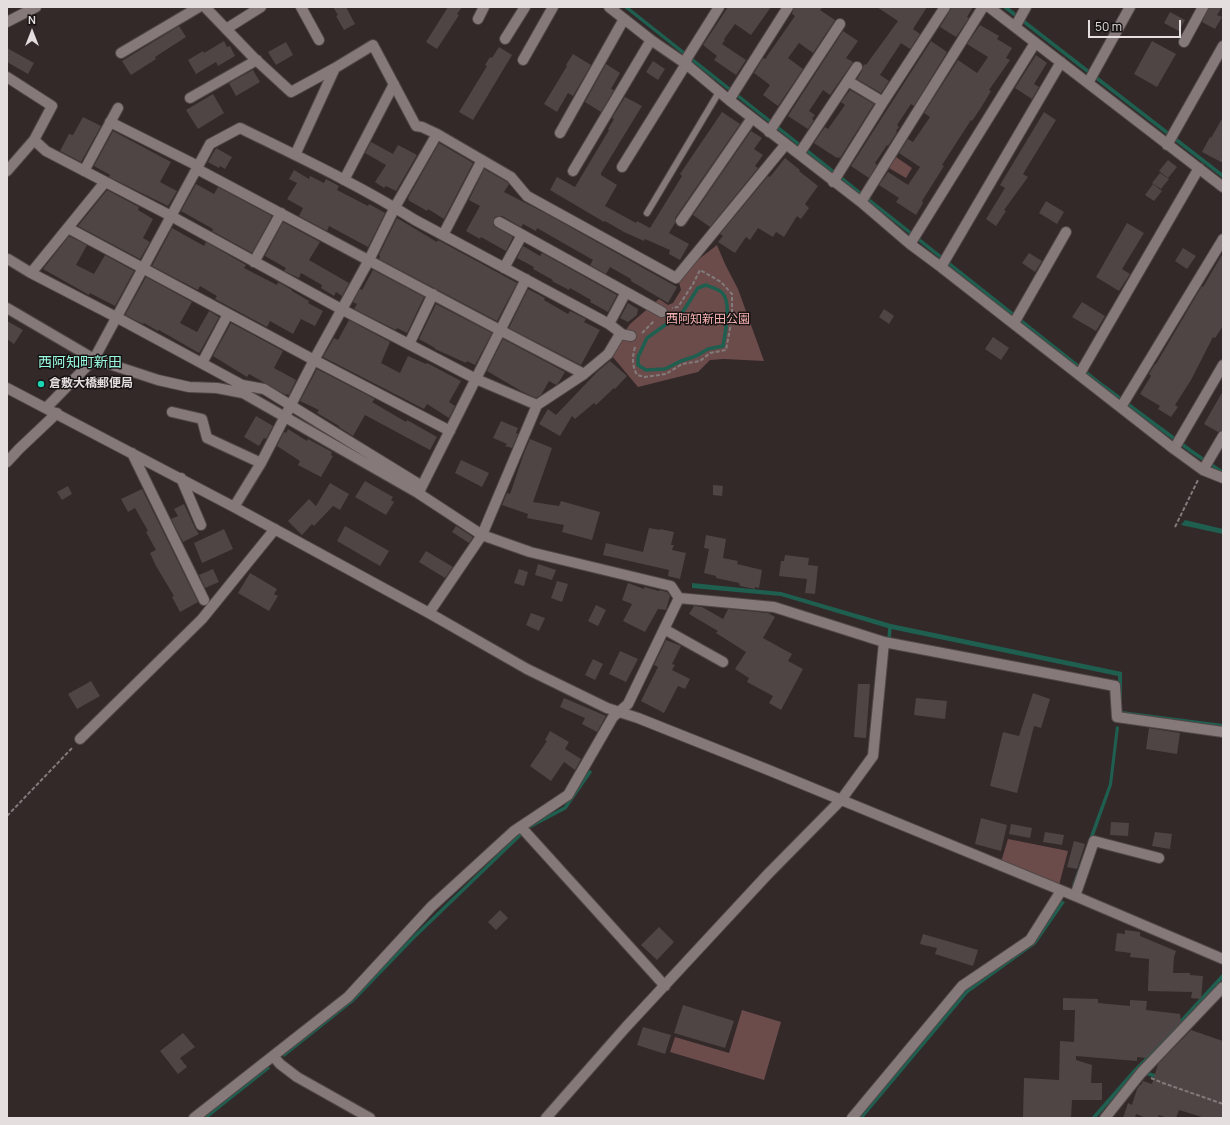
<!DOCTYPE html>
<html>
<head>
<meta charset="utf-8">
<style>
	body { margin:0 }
	#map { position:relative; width:1230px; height:1125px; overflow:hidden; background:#332929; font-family:Manrope,sans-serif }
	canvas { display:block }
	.frame { position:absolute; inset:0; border:8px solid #e5dede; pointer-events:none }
	.north { position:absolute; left:12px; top:12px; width:40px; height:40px; -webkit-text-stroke:3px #181313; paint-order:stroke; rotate:0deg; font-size:11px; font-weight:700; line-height:16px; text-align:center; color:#e5dede }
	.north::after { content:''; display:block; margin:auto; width:14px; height:18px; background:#e5dede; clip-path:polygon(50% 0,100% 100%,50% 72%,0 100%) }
	.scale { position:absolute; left:1088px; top:20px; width:93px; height:18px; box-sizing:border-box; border:2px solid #e5dede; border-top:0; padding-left:5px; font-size:12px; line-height:14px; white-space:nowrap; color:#e5dede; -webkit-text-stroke:3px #181313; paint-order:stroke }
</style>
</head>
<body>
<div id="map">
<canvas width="1230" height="1125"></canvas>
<div class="frame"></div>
<div class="north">N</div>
<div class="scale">50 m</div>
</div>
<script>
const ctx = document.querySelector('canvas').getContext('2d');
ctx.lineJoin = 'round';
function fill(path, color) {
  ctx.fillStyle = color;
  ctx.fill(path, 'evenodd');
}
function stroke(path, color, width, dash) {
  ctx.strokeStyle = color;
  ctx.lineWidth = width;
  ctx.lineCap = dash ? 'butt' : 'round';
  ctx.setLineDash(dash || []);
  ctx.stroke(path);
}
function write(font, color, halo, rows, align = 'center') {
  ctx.font = font + ' Manrope,"Noto Sans JP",sans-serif';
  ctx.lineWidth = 3;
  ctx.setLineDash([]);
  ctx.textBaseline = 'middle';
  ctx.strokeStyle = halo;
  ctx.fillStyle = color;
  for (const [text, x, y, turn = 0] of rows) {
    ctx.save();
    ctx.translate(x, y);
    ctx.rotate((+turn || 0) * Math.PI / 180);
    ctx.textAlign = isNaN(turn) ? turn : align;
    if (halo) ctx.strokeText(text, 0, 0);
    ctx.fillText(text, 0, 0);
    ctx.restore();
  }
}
fill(new Path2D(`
	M896,157L912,168L906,178L889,168Z
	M717,245L725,264L738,289L764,361L724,359L710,360L698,372L638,387L612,356L619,340L630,324L659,299L668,305L673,303L681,290L678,279L699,259Z
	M1008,839L1068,851L1059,885L1001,862Z
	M742,1010L781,1022L764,1080L670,1052L675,1037L729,1053Z`), '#6c4b4b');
fill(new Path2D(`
	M1185,520L1223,529V534L1181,525Z
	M692,583L781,592L891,624L1122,672V711L1223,724V730L1119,714L1118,676L891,629L781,596L692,588Z
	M1116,726L1119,727L1112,785L1076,886L1072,885L1109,784Z
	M1061,900L1065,902L1036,944L968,993L863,1118H856L965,989L1033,941Z
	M1223,973V979L1136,1073L1096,1118H1091L1133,1070L1145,1058Z`), '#1e5f50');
stroke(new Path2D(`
	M626,7L1102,385L1191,451L1222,472
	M1005,7L1223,176
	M706,285C710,287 716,288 720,291C733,299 725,334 723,346L708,349L696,356L681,361L665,369L646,370L638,365V357L647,338L682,313L698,288Z
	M889,640L890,627
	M529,827L565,808L590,772
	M284,1055L352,1001L414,937L520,835
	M1146,1073L1158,1077
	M205,1118L268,1068`), '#1e5f50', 3.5);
fill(new Path2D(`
	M333,7H346L355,24L344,30L336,16L338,15Z
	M448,7H462L457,14L459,15L437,49L426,42Z
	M728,7H771L751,35L735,24L724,39L725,40L722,44L746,60L736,75L714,60L717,56L703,45Z
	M794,7H823L820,10L835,20L813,53L799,43L788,58L803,69L778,106L763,95L770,85L754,73L763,58L765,59L795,16L792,14Z
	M877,7H927L913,29L920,34L910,49L901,43L880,75L889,81L881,93L857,79L862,71L864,64L866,65L898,21Z
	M952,7H973L967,17L969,18L956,37L940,27Z
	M1209,7H1222L1217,15L1222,17L1215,29L1202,22Z
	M1170,12L1185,20L1179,31L1164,23Z
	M980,25L999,36L997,39L1012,48L1006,58L1010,60L989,90L991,91L982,106L972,121L971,120L942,165L944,166L922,201L923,203L916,215L896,202L899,198L879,185L888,172L908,185L920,167L899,153L908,139L913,142L930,117L924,113L958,60L977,73L988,57L967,44Z
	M179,26L186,37L155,57L156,59L131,75L122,61Z
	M843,31L858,41L846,58L853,62L830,95L823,90L809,111L815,115L812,119L814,120L808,129L788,116Z
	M224,41L227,47L230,46L235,56L218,66L216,62L196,74L188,60L203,51L204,53Z
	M931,41L947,52L914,106L911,104L897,125L899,127L896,131L897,132L888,146L887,145L875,163L877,165L869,178L851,166Z
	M1152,41L1176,54L1157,87L1134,74Z
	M286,42L293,55L276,65L268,52Z
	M499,47L512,55L473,120L459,112L487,66L485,65L490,57L492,58Z
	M7,48L34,63L28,74L7,62Z
	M573,54L591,65L573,96L568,93L557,112L544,104L567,66L566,65Z
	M1036,55L1047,63L1034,84L1039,87L1032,99L1015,88Z
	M653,61L665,69L658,80L646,72Z
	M606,64L620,73L611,89L614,90L601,112L585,102Z
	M253,70L260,82L236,96L229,83Z
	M850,90L874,104L840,158L838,157L837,158L814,143L825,127L828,129L845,105L841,102Z
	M213,94L224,113L198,129L186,110Z
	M625,97L642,106L601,173V175L617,185L605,206L636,223L637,221L650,228L682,176L680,174L722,112L740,124L675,218V223L669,233L689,244L680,260L669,254L670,250L645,239L644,241L624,232L605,221L604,222L550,190L557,177L575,187L609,130L608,129L614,119L612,118Z
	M1044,112L1056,120L1023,174L1028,177L1004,210L1006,211L996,226L986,219L1005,188L1000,185Z
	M83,117L101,126L81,162L60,151L69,134L73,135Z
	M1223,117V163L1202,152L1210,137L1211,138Z
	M113,131L171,162L160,182L177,191L168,206L109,177L110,175L94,166Z
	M751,131L762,138L754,149L763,155L755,166L758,168L710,227L693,215Z
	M371,142L393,154L398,145L417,155L396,191L386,186L384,188L375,182L386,165L365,153Z
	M439,143L473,163L444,219L428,209L427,211L408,200L409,199L408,198Z
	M216,148L232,157L225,169L220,166L219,168L208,162Z
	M785,158L800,170L799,171L818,186L805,204L809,208L801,219L797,216L784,237L776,232L773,237L758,228L750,240L746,237L735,253L718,242L723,236L720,234L768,176L770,177Z
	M1168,160L1177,167L1168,178L1159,171Z
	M484,169L507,182L509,184L504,192L547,214L677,287L668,303L631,281V279L610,267L606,274L590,265L593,260L537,228L536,231L523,224L521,227L502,216H498L495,217L493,222L494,226L513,237L506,251L481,237L480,239L466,231L480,206L469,200Z
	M294,170L309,179L310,176L324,183L326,179L339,186L337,190L368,206L369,204L385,213L368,247L329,226L327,231L299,216L303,208L287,199L297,183L289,179Z
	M1160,173L1169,179L1161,189L1152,183Z
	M196,184L214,194L218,187L272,216L252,253L212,231L213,229L181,211Z
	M1153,184L1162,191L1154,201L1145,195Z
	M107,190L139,207L138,210L153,219L143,238L150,242L140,259L78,226Z
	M1046,201L1064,212L1057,224L1039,213Z
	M397,218L437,242L438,240L517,283L497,321L379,259L380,256L379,255Z
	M283,222L320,242L309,260L349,283L342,296L336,292L334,296L321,288L322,285L301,273L299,278L284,271L286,268L265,256Z
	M1127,223L1144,233L1122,269L1130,274L1119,291L1096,277Z
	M172,228L204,246L206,242L246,265L244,268L277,285L278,282L292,290V291L309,301L308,303L323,311L315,326L301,319L293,334L270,321L267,327L215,299L217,296L200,286L198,290L152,266Z
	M69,236L87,245L76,265L94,274L105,255L134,271L115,306L90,293L89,295L43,269Z
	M523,246L540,256L542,253L617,295L608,312L590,302L591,300L570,288L569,290L552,281L553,280L533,269L534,267L517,258Z
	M1183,248L1196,256L1187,269L1175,261Z
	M1029,253L1042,261L1035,272L1022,263Z
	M1223,253V326L1215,338L1213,337L1191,380L1175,405L1178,407L1171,417L1158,409L1160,406L1140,394L1151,376L1149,374L1155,364H1156L1196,296L1202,286L1203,287Z
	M373,270L424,297L407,333L397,328L396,330L354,309L357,304L353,302L360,289L362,290Z
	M146,277L192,302L180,323L197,332L209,311L219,317L201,350L199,353L159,330L158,331L144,323L143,324L125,315Z
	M528,289L545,298L544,300L568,314L570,311L586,319L584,322L600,330L581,365L509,328Z
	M1082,302L1105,316L1096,331L1072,317Z
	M628,303L638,309L637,315L628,322L620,318Z
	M436,304L492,333L475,365L467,361L466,363L435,349V348L419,339Z
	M884,309L894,316L889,324L879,317Z
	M349,320L390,342L381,363L400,373L408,356L426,364L427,363L461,381L449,402L455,406L449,418L427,404L424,409L323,357L334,338L338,340Z
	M7,321L23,330L14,344L7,339Z
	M231,323L283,351L274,368L296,380L289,395L286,394V395L249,374L247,377L213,356Z
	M993,337L1009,348L1001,360L985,349Z
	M503,339L565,372L559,382L556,385L549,381L541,395L536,398L521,391L487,371Z
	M610,361L627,376L615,389L614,388L596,405L594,403L575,419L572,416L560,436L539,424L548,409L556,415L598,371Z
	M317,369L375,399L372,402L406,422L407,420L437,437L430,450L365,415L353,436L339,427V426L317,413L319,410L300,401Z
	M1223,391V430L1218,432L1204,424Z
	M256,416L273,426L266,439L264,438L259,446L244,437Z
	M501,421L518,428L516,433L518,434L512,448L505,446L507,444L493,438Z
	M288,429L307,441L308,439L332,452L331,455L333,456L321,477L298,465L300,461L277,446L284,432L286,433Z
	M530,439L552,448L533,502L559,506L561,501L600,512L592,540L562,532L564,525L527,518L528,514L502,505L507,493L510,494L524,453Z
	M461,460L489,473L482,487L455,473Z
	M365,481L393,497L391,500L394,502L386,515L355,497Z
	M330,483L349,494L340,510L333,506L314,526L312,524L302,535L288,521L309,499L316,506Z
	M713,485L723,486L722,496L713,495Z
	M68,486L72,494L62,500L57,492Z
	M142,489L198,602L180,612L172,597L174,596L156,566L150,553L156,550L146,532L148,531L135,508L128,512L121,499Z
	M184,504L195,528L199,534L183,542L171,519L178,516L174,509Z
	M345,526L389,551L380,566L337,541Z
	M456,526L473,537L469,543L452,532Z
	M649,528L660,530V529L674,532L671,545H674L672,550L686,553L680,579L668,576L669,570L603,555L606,543L643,552Z
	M224,529L233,549L202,563L194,543Z
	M706,535L726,539L723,558L738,561L737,564L762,570L759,588L755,587V589L740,586L739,583L716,578V576L704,573L709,549L704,548Z
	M426,551L453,567L445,578L419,562Z
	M785,555L809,558L808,565L818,566L815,594L805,593L807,579L779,576L781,561H784Z
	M538,564L556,570L552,580L535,575Z
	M213,569L219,582L205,588L199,575Z
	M519,569L528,572L524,586L514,583Z
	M250,573L277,589L274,594L278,596L269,611L238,593Z
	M557,581L568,584L562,602L551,598Z
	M628,583L644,589V587L659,591L660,590L667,592L670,596L666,610L658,609L645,632L623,621L632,604L622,600Z
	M596,605L606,610L598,626L588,621Z
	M694,606L702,607L723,619L728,609L768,613L775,617L763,638L792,654L788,661L803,669L781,710L769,703L773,696L747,682L749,678L735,669L746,652L716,633L718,631L689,614Z
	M531,613L545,618L539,631L526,625Z
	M666,640L681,646L672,664L675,665L672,670L690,679L685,689L678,686L664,713L641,701L658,667L654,665Z
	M620,651L638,659L626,682L609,674Z
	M593,659L603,664L595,680L585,675Z
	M91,681L100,696L77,709L68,694Z
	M858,684H870L866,738L854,737Z
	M1033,693L1050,699L1041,728L1034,726L1017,793L990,786L1003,732L1019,736Z
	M564,698L606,716L597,732L582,724L585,718L560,707Z
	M916,698L947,701L945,719L914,715Z
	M1149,728L1180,733L1177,754L1146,749Z
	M550,731L569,742L565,749L581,759L575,770L564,762L551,781L530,766L547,741L545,740Z
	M981,818L1007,825L1001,851L975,844Z
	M1111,822L1129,823L1128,836L1110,835Z
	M1011,824L1032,828L1030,838L1009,834Z
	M1045,832L1064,835L1062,845L1043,842Z
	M1155,832L1172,834L1170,849L1152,846Z
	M1074,841L1085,844L1077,869L1067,867Z
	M500,910L508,918L496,930L488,922Z
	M659,927L674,942L657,960L641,945Z
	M1125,930L1140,932V936L1176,951L1174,957L1173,973H1190V975L1203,976L1201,999L1191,998L1192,992L1148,991L1149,959L1130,957L1131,953L1115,951L1117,933L1125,934Z
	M923,934L978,950L973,966L935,954L937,948L920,944Z
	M1063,998L1098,999V1003L1130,1006V1000L1147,1001L1146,1010L1180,1014L1181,1022L1146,1058L1137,1057V1061L1076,1056V1060L1092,1065L1091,1083H1102V1100H1072L1071,1118H1023L1024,1078L1059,1080L1060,1041L1074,1042L1075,1010H1063Z
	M683,1005L734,1021L725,1048L674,1033Z
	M643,1027L671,1035L665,1054L637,1045Z
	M1191,1030L1223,1041V1118H1205L1179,1110L1176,1118H1167L1159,1115L1158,1118H1146L1136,1114L1135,1118H1123L1128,1103L1132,1105L1137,1089L1140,1085H1141L1143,1081L1152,1084L1158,1064Z
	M183,1033L195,1047L180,1058L187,1067L178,1074L160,1051Z`), '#504545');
const lane = new Path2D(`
	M647,213L719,92`);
const street = new Path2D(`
	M205,7L254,58L291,92L335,68L373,45L416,126L422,127L437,134L511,177L527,196L676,278L786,144
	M301,7L319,40
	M609,7L651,40L686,64L729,100L861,202L910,244L941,267L1174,449L1203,470L1223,478
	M989,7L1223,187
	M478,19L484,7
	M7,22L36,7
	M1015,27L1026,7
	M226,29L261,7
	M505,39L525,7
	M1184,42L1203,7
	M121,53L199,7
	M523,60L553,7
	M7,77L52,106L34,140L46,151L171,216L341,309L476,379L537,405
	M848,81L883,102
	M1088,83L1130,7
	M190,98L257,60
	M729,100L788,7
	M110,122L198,166
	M769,132L840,24
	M560,133L624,19
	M1167,145L1223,46
	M799,154L857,67
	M295,155L335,68
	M622,167L686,64L687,58L719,7
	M197,169C326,237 454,307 584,374
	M7,171L34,140
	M84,171L118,108
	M573,171L651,40
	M344,180L394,84
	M833,182L883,102L945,7
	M861,202L983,7
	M681,221L752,118
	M499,222L662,312
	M68,228L314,360L450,431
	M443,235L482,160
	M910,244L1035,43
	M8,259L31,273L116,317L242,385L264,389L422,486
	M254,262L281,213
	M941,267L1061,62
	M504,268L522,235
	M31,273L105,182
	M7,308L94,359L158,380L189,387L217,388L243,393L418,493L482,535L530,552L671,586L679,598L774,607L884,642L873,756L841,800L768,874L626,1027L546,1118
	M1014,323L1066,232
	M609,324L626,292
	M409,344L433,294
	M202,363L228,314
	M1079,375L1199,168
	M7,388L234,507L429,613L527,669L607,708L638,718L766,769L1075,896L1223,959
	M1121,407L1223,239
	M46,408L94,359L210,144L240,128C299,157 359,185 415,220L609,324L622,334
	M172,412L202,419L207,438L261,463
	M1174,449L1223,365
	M132,453L204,600
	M7,462L19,449L57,413
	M1203,470L1223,436
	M181,478L201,525
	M419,492L526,279
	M234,507L261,463L314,360L369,260L395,207L437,134
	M429,613L482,535L537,405L584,374L608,354L620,334L631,336
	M664,629L723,662
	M884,642L1115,686L1117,717L1223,732
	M80,739L202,619L275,529
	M521,827L665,986
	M1075,896L1094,841L1159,858
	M273,1056L280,1064L297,1077L370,1118
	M194,1118L348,997L431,907L514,831L568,795L613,717L628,704L679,598
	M852,1118L962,986L1030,940L1061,891
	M1105,1118L1141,1073L1223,987`);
stroke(lane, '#504746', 8);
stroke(street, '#504746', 12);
stroke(new Path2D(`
	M642,333L654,321
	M635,347C632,358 632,365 637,375L645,377L666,374L682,364L700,361L710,353L726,350L732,318V294L721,282L700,270L693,284L678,307L672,308
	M1175,527L1198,480
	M7,816L73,747
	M1151,1078L1163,1083L1223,1104`), '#837b7b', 2, [4, 2]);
stroke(lane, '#867979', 6);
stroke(street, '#867979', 10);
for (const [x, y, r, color] of [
	[41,384,4,"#19d5b2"]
]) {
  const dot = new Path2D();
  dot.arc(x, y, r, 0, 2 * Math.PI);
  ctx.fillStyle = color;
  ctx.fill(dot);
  stroke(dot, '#181313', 1.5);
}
write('12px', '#f8b3b2', '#181313', [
	["西阿知新田公園",708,320]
]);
write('bold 12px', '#e5dede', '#181313', [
	["倉敷大橋郵便局",49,384]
], 'left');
write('14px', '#98fadf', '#181313', [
	["西阿知町新田",80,363]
]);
</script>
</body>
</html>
